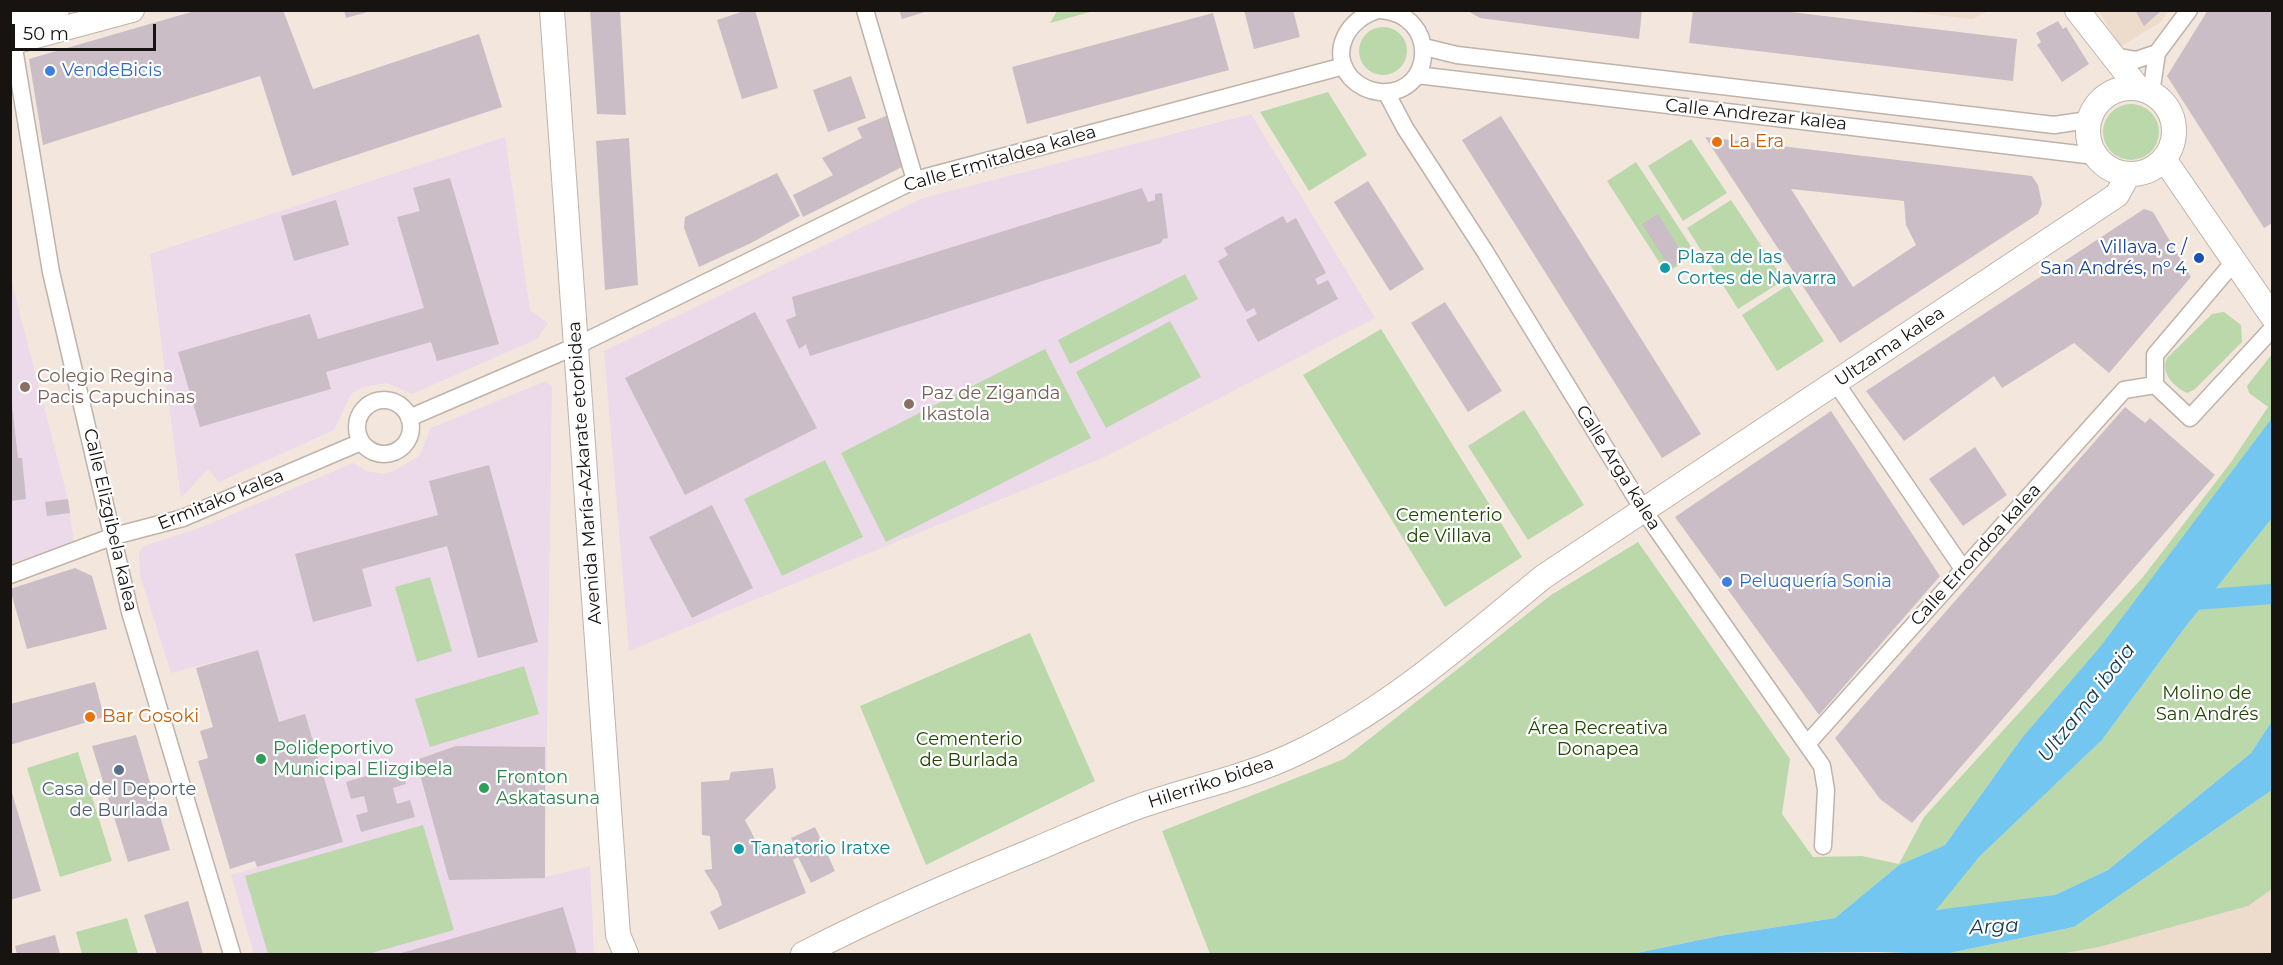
<!DOCTYPE html>
<html>
<head>
<meta charset="utf-8">
<style>
	body { margin:0 }
	#map { position:relative; width:2283px; height:965px; overflow:hidden; background:#f3e7dd; font-family:Montserrat,sans-serif }
	canvas { display:block }
	.frame { position:absolute; inset:0; border:12px solid #171310; pointer-events:none }
	.scale { position:absolute; left:12px; top:24px; width:144px; height:27px; box-sizing:border-box; border:3px solid #171310; border-top:0; padding-left:8px; font-size:18px; line-height:21px; white-space:nowrap; color:#171310; -webkit-text-stroke:4px #fff; paint-order:stroke }
</style>
</head>
<body>
<div id="map">
<canvas width="2283" height="965"></canvas>
<div class="frame"></div>
<div class="scale">50 m</div>
</div>
<script>
const ctx = document.querySelector('canvas').getContext('2d');
ctx.lineJoin = 'round';
function fill(path, color) {
  ctx.fillStyle = color;
  ctx.fill(path, 'evenodd');
}
function stroke(path, color, width, dash) {
  ctx.strokeStyle = color;
  ctx.lineWidth = width;
  ctx.lineCap = dash ? 'butt' : 'round';
  ctx.setLineDash(dash || []);
  ctx.stroke(path);
}
function write(font, color, halo, rows, align = 'center') {
  ctx.font = font + ' Montserrat,sans-serif';
  ctx.lineWidth = 4.5;
  ctx.setLineDash([]);
  ctx.textBaseline = 'middle';
  ctx.strokeStyle = halo;
  ctx.fillStyle = color;
  for (const [text, x, y, turn = 0] of rows) {
    ctx.save();
    ctx.translate(x, y);
    ctx.rotate((+turn || 0) * Math.PI / 180);
    ctx.textAlign = isNaN(turn) ? turn : align;
    if (halo) ctx.strokeText(text, 0, 0);
    ctx.fillText(text, 0, 0);
    ctx.restore();
  }
}
fill(new Path2D(`
	M1901,11L1989,10V11L1972,19Z
	M2099,11H2168L2161,22L2120,47Z
	M2272,889V954H2060L2099,947L2247,906Z`), '#eddbcc');
fill(new Path2D(`
	M1251,114L1375,318L1107,456L629,651L604,351L923,198Z
	M505,137L530,310L548,323L537,339L412,394L387,383L363,387L351,394L334,430L219,482L208,469L181,498L150,254Z
	M10,276L68,499L74,543L11,563Z
	M546,381L552,387L545,877L590,866L594,954H254L231,875L343,842L305,715L279,722L258,650L171,673L140,575L139,552L144,546L202,527L353,463L367,471L382,474L394,471L419,456L431,428Z`), '#ecd9ea');
fill(new Path2D(`
	M1057,11V10L1094,11L1050,23Z
	M1359 51a24 24 0 1 1 48 0a24 24 0 1 1-48 0Z
	M1328,92L1367,155L1309,191L1260,112Z
	M2103 132a28 28 0 1 1 56 0a28 28 0 1 1-56 0Z
	M1691,139L1727,193L1683,221L1648,166Z
	M1636,162L1696,254L1666,273L1607,181Z
	M1731,200L1784,280L1738,309L1687,228Z
	M1185,274L1198,299L1070,364L1058,340Z
	M1788,285L1824,341L1777,371L1742,315Z
	M2224,312L2241,325L2242,342L2194,390L2187,393C2174,387 2160,373 2167,358L2212,314Z
	M1170,321L1201,377L1106,428L1076,372Z
	M1381,329L1522,557L1445,607L1303,375Z
	M1045,349L1091,438L886,542L841,453Z
	M2272,354V440L2185,549L2021,739L1945,845L1899,865L1835,918L1719,936L1632,954H1210L1162,831L1344,759L1551,595L1638,542L1790,759L1782,814L1813,857L1862,856L1899,864L1924,817L2143,577L2231,462L2268,407L2249,393L2247,386Z
	M1524,410L1584,505L1528,540L1468,446Z
	M825,460L863,537L782,576L744,499Z
	M2272,518V721L2251,753L2108,870L2055,895L1980,907L1932,910L1979,857L2102,740L2183,630Z
	M430,577L452,651L417,662L395,587Z
	M1030,633L1095,781L926,865L860,706Z
	M524,666L539,714L430,747L415,699Z
	M78,752L112,861L60,877L27,768Z
	M2272,790V889L2248,906L2099,947L2060,954H1945L2074,927Z
	M423,825L454,930L368,954H268L245,876Z
	M127,918L138,954H82L76,932Z`), '#bbd8ab');
fill(new Path2D(`
	M2272,418V518L2183,630L2102,740L1979,857L1936,910L2055,895L2108,870L2251,753L2272,721V790L2074,927L1945,954L1876,952L1632,954L1719,936L1835,918L1899,865L1945,845L2021,739L2100,647Z`), '#73c6ef');
stroke(new Path2D(`
	M2183,601L2272,594`), '#73c6ef', 20);
fill(new Path2D(`
	M198,10H283L313,89L479,34L502,107L292,176L260,76L43,145L29,59Z
	M344,10H371V11L346,18Z
	M590,10H620L626,115L597,114Z
	M747,10H755L778,88L742,99L717,20Z
	M899,10H928V11L902,19Z
	M1244,10H1293L1300,37L1254,49Z
	M1466,10H1642L1639,39L1480,18Z
	M1693,10H1774L2017,39L2013,81L1689,43Z
	M2135,10H2162L2144,26Z
	M2208,10H2272V223L2264,228L2167,76Z
	M1213,13L1229,70L1027,124L1012,67Z
	M2058,21L2063,29L2066,27L2089,64L2062,82L2037,45L2041,42L2036,33Z
	M851,76L866,118L828,132L813,90Z
	M888,115L904,166L803,217L793,195L833,175L822,158L862,138L857,128Z
	M1501,116L1701,434L1662,458L1462,140Z
	M1705,137L2032,176L2038,185L2042,204L2038,214L1840,343ZM1791,189L1904,201L1906,225L1916,245L1853,287Z
	M629,138L638,285L605,290L596,141Z
	M777,173L800,216L751,243L699,267L684,228L685,217Z
	M450,178L499,344L437,361L431,342L326,372L331,389L200,427L178,352L310,314L318,339L424,308L397,217L420,211L413,188Z
	M1368,181L1424,269L1390,291L1334,202Z
	M1142,188L1148,202L1155,200V194L1162,193L1168,238L1163,239L1161,243L810,356L806,344L799,349L786,320L796,316L792,297Z
	M336,200L349,245L294,261L281,216Z
	M2144,209L2153,212L2191,277L2109,373L2074,343L2002,388L1994,376L1904,441L1866,391Z
	M1658,214L1685,258L1670,268L1642,224Z
	M1283,216L1287,223L1296,218L1326,273L1315,279L1318,285L1328,280L1338,299L1258,342L1246,320L1257,314L1254,308L1246,312L1218,261L1228,255L1224,248Z
	M1445,302L1502,391L1468,412L1411,323Z
	M755,312L817,428L685,495L625,378Z
	M12,405L18,458H22L26,499L10,501Z
	M2125,407L2145,423L2150,418L2215,475L1912,823L1880,799L1835,738Z
	M1831,411L1940,576L1819,715L1675,517Z
	M1975,447L2007,495L1963,526L1929,479Z
	M489,465L538,642L478,658L447,546L362,569L372,606L313,622L295,554L438,515L429,481Z
	M68,499L70,513L47,516L45,502Z
	M712,505L753,588L692,618L649,537Z
	M75,568L92,576L107,629L27,649L10,589Z
	M258,650L279,722L305,714L343,842L257,867L255,861L230,869L198,761L208,758L200,731L213,727L196,668Z
	M95,682L104,717L10,745V704Z
	M136,735L170,850L128,862L92,746Z
	M456,746L545,747V878L449,880L416,760Z
	M401,766L406,784L393,788L397,804L410,800L415,817L361,832L356,815L368,812L364,796L351,799L346,782Z
	M773,768L776,788L745,820L756,841L762,839L769,854L786,848L788,851L796,847L791,838L815,827L835,871L811,883L798,857L793,860L806,893L719,930L710,912L722,905L718,892L704,870L712,869L710,836L702,835L701,782L729,780L731,772Z
	M10,786L41,891L10,900Z
	M188,901L203,954H157L144,915Z
	M563,907L577,954H398Z
	M55,935L60,954H17L15,946Z`), '#cabdc5');
const street = new Path2D(`
	M865,10L915,180
	M1378,10C1349,18 1328,51 1351,78C1359,86 1369,91 1380,92C1435,96 1440,14 1380,10
	M17,32L13,42L51,272L130,612L232,954
	M1424,47L1457,55L2054,125L2088,120
	M2109,55L2136,60L2157,53
	M1417,75L2095,156
	M1386,92L1405,128L1484,250L1644,511L1822,766L1826,790L1823,846
	M2151,93L2157,53L2189,10
	M2233,263L2155,355V385L2190,418L2272,329
	M1836,383L1963,569
	M357 427a27 27 0 1 1 54 0a27 27 0 1 1-54 0Z
	M409,418L576,346L915,180L1344,66
	M10,575L114,536L183,518L361,442
	M1807,744L2124,390L2155,385`);
const secondary = new Path2D(`
	M552,10L618,935L626,954
	M2077,10L2138,88
	M10,23L57,10
	M10,43L132,10
	M2088 131a43 43 0 1 1 86 0a43 43 0 1 1-86 0Z
	M2164,159L2272,316
	M803,954C878,915 956,882 1034,850C1070,835 1106,818 1143,805C1195,787 1247,777 1297,753C1389,709 1465,641 1543,577L2117,195L2128,175`);
stroke(street, '#bfb3a9', 19);
stroke(secondary, '#bfb3a9', 26);
stroke(street, '#fff', 16);
stroke(secondary, '#fff', 24);
for (const [x, y, r, color] of [
	[50,71,6,"#3f7fe0"],
	[1717,142,6,"#e8710a"],
	[2199,258,6,"#1a4fb4"],
	[1665,268,6,"#0f9aa8"],
	[25,387,6,"#8d6e63"],
	[909,404,6,"#8d6e63"],
	[1727,582,6,"#3f7fe0"],
	[90,717,6,"#e8710a"],
	[261,759,6,"#2e9e5b"],
	[119,770,6,"#5c6f8a"],
	[484,788,6,"#2e9e5b"],
	[739,849,6,"#0f9aa8"]
]) {
  const dot = new Path2D();
  dot.arc(x, y, r, 0, 2 * Math.PI);
  ctx.fillStyle = color;
  ctx.fill(dot);
  stroke(dot, '#fff', 2);
}
write('18px', '#366cbe', '#fff', [
	["VendeBicis",62,71],
	["Peluquería Sonia",1739,582]
], 'left');
write('18px', '#171310', '#fff', [
	["Calle Andrezar kalea",1756,115,6],
	["Calle Ermitaldea kalea",1000,159,-16],
	["Ultzama kalea",1890,347,-34],
	["Calle Arga kalea",1618,468,58],
	["Avenida María-Azkarate etorbidea",585,473,-94],
	["Ermitako kalea",221,500,-22],
	["Calle Elizgibela kalea",110,520,77],
	["Calle Errondoa kalea",1976,555,-48],
	["Hilerriko bidea",1211,783,-18]
]);
write('18px', '#c56008', '#fff', [
	["La Era",1729,142],
	["Bar Gosoki",102,717]
], 'left');
write('18px', '#164399', '#fff', [
	["Villava, c /",2187,248],
	["San Andrés, nº 4",2187,269]
], 'right');
write('18px', '#0d838f', '#fff', [
	["Plaza de las",1677,258],
	["Cortes de Navarra",1677,279],
	["Tanatorio Iratxe",751,849]
], 'left');
write('18px', '#785e54', '#fff', [
	["Colegio Regina",37,377],
	["Pacis Capuchinas",37,398],
	["Paz de Ziganda",921,394],
	["Ikastola",921,415]
], 'left');
write('18px', '#204600', '#fff', [
	["Cementerio",1449,516],
	["de Villava",1449,537],
	["Molino de",2207,694],
	["San Andrés",2207,715],
	["Área Recreativa",1598,729],
	["Donapea",1598,750],
	["Cementerio",969,740],
	["de Burlada",969,761]
]);
write('18px', '#27864d', '#fff', [
	["Polideportivo",273,749],
	["Municipal Elizgibela",273,770],
	["Fronton",496,778],
	["Askatasuna",496,799]
], 'left');
write('18px', '#4e5e75', '#fff', [
	["Casa del Deporte",119,790],
	["de Burlada",119,811]
]);
write('italic 20px', '#163b4d', '#fff', [
	["Ultzama ibaia",2087,703,-52],
	["Arga",1994,927,-3]
]);
</script>
</body>
</html>
